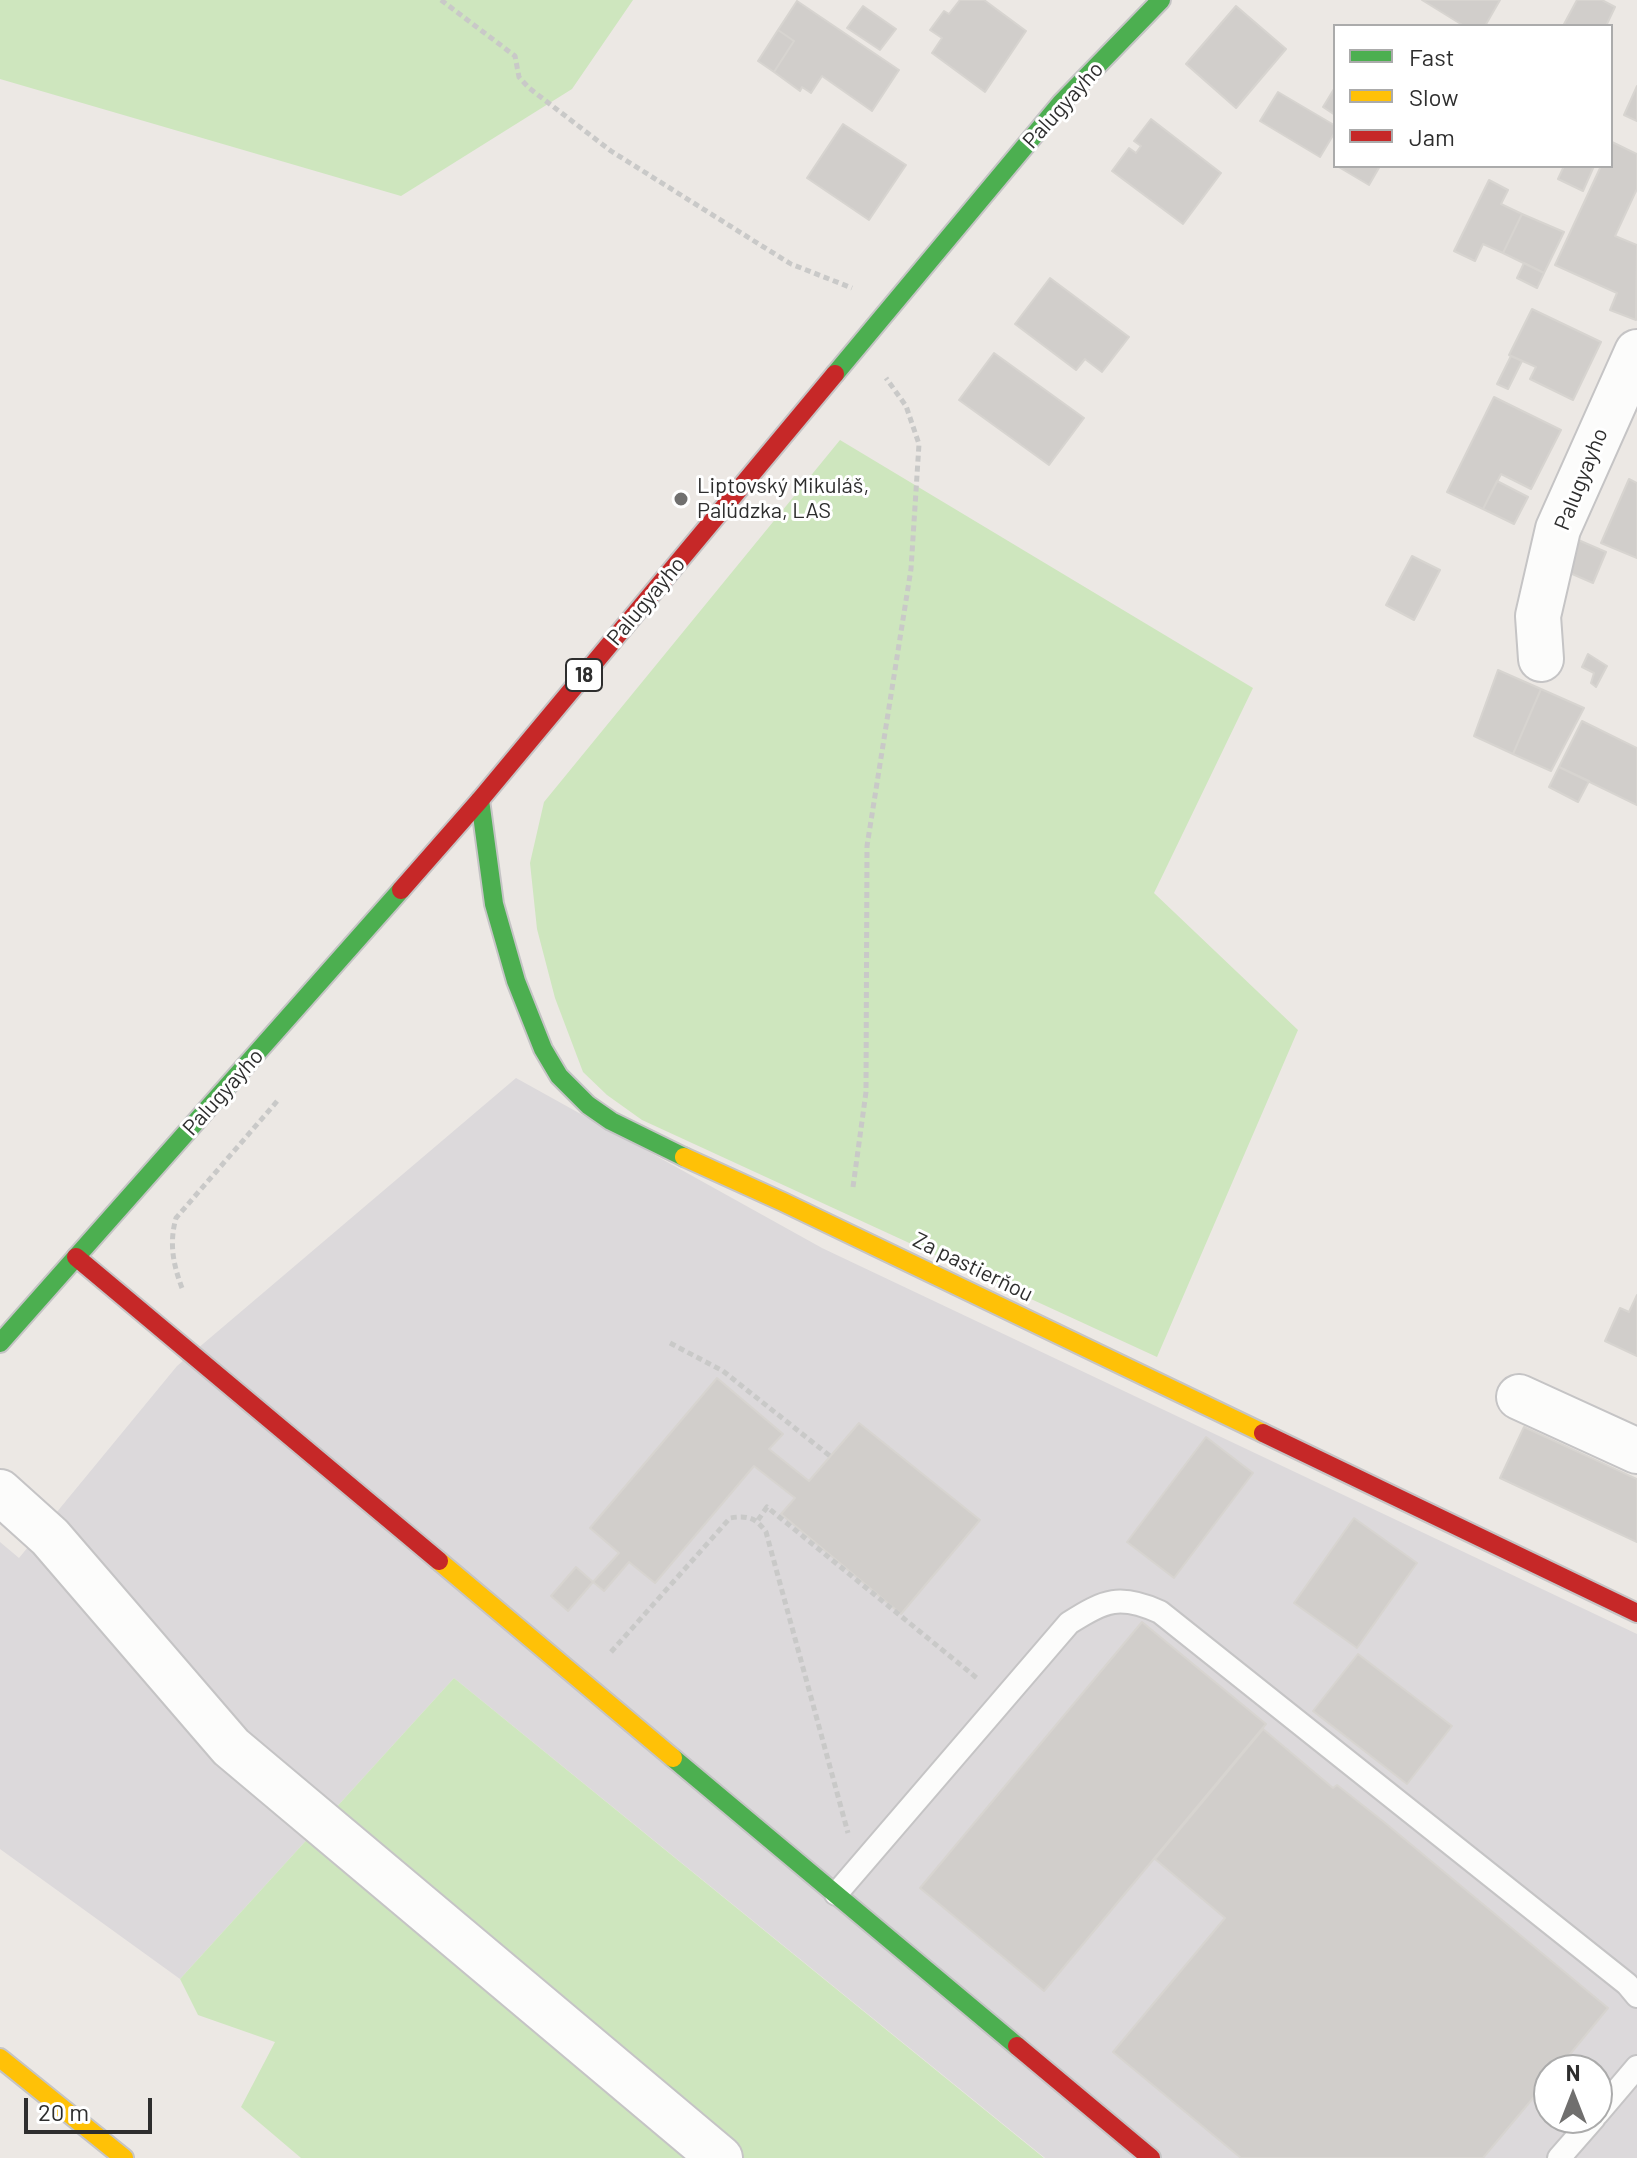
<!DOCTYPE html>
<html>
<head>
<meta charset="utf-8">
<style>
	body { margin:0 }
	#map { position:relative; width:1637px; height:2158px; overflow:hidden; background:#ece8e4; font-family:Barlow,sans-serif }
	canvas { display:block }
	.legend { position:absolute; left:1333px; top:24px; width:280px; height:144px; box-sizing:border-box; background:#fff; border:2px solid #ababab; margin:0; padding:10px 14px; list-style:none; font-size:24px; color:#2e2e2e }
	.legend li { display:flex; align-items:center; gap:16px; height:40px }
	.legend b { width:40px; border:2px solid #ababab }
	.north { position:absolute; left:1533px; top:2054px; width:80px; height:80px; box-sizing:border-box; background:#fff; border:2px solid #ababab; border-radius:50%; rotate:0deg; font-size:22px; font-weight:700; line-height:32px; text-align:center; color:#2e2e2e }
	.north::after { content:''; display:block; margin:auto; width:28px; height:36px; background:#706f6e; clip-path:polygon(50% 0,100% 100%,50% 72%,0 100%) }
	.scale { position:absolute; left:24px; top:2098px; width:128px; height:36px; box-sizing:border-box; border:4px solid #2e2e2e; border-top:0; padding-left:10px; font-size:24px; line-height:28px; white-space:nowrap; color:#2e2e2e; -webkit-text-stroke:6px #fff; paint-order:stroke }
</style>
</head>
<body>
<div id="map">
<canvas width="1637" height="2158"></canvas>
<ul class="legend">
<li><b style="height:10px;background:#4caf50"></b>Fast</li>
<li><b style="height:10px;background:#ffc107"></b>Slow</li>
<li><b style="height:10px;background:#c62828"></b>Jam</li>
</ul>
<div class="north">N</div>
<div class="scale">20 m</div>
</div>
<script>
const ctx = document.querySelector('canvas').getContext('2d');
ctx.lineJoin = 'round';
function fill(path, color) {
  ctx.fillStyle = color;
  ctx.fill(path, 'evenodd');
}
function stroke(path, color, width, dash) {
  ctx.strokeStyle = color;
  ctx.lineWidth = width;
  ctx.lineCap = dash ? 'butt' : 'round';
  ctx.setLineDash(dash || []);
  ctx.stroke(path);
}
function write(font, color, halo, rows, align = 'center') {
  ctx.font = font + ' Barlow,sans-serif';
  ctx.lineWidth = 6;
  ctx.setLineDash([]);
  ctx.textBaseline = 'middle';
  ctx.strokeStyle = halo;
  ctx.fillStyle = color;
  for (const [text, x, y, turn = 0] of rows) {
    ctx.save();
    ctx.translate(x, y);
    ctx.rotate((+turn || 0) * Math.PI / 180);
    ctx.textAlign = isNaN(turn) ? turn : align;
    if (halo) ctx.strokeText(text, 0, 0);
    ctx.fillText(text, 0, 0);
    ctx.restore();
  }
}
fill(new Path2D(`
	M516,1078L822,1248L1637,1634V2158H1045L454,1678L180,1979L0,1849V1542L19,1558L177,1366ZM1549,2070H1597V2118H1549Z`), '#dcd9db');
fill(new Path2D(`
	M0,0H633L572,89L401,196L0,79Z
	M840,440L1253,688L1154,893L1298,1030L1157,1357L642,1120L607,1095L583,1072L555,998L537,929L530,863L544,802Z
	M454,1678L1044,2158H301L241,2107L275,2042L198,2015L180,1979Z`), '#cee6be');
const building = new Path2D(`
	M960,0H984L1026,31L985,92L932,53L942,38L930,30L944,11L949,14Z
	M1422,0H1500L1485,26H1464Z
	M1577,0H1602L1615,7L1606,26H1563Z
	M797,1L899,70L872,111L822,76L811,93L802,87L800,91L774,72L794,41L778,30Z
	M863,6L896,29L880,50L847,28Z
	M1236,6L1286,49L1236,108L1186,64Z
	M778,30L794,41L774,72L758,61Z
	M1637,86V121L1624,115Z
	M1334,89L1335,90V115L1323,107Z
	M1278,92L1334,125L1335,123V132L1320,157L1260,121Z
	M1151,119L1221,173L1183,224L1112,171L1129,148L1136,153L1141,146L1134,141Z
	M843,124L906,165L869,220L807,178Z
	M1612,142L1637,154V189L1615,236L1637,245L1636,320L1610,310L1617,293L1555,265L1601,166H1611Z
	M1337,166H1380L1369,185Z
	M1564,166H1594L1583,191L1558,179Z
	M1489,180L1508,190L1501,204L1522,214L1503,253L1483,244L1475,261L1454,251Z
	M1522,214L1564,232L1544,273L1503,253Z
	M1524,263L1544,273L1537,288L1517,278Z
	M1050,278L1129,337L1102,372L1085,359L1076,370L1015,324Z
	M1532,309L1601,342L1573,400L1530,379L1536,367L1509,355Z
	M994,353L1084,418L1049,465L959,400Z
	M1511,356L1522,361L1508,389L1497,384Z
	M1494,397L1561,430L1531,489L1501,474L1483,509L1447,492Z
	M1629,479L1637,483V558L1601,543Z
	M1497,481L1528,497L1514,524L1483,509Z
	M1576,539L1606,552L1593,583L1563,570Z
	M1412,556L1440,570L1414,620L1386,605Z
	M1588,654L1607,666L1596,687L1591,683L1594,673L1582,667Z
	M1498,670L1541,689L1513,754L1474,736Z
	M1541,689L1584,708L1551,771L1513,754Z
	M1582,721L1637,748V805L1559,767Z
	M1559,767L1589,781L1578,802L1549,787Z
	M1637,1295V1356L1605,1341L1620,1308L1629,1312Z
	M717,1378L783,1434L769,1449L809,1481L859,1423L980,1520L901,1614L781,1514L795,1498L754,1466L655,1583L629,1562L604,1591L593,1582L619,1553L590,1528Z
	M1524,1427L1637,1479V1542L1500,1478Z
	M1206,1437L1253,1473L1174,1578L1127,1542Z
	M1354,1518L1417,1563L1357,1648L1294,1603Z
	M576,1567L593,1582L568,1611L551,1596Z
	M1142,1622L1266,1724L1044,1991L920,1888Z
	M1358,1654L1452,1726L1407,1784L1313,1711Z
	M1263,1729L1333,1788L1337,1785L1384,1822L1608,2008L1557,2070H1549V2079L1483,2158H1241L1113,2052L1225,1918L1155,1859Z`);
fill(building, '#d1cecb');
stroke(building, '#d7d4d0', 2);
const lane = new Path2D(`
	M836,1894L1069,1623C1105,1600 1120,1594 1160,1612L1627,1984L1637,1996
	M1597,2114L1637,2067
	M1559,2158L1594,2118`);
const street = new Path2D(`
	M1541,659L1538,616L1558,529L1637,352
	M1519,1397L1637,1451
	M0,1492L50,1537L231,1747L720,2158`);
const fast = new Path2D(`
	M835,374L1061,103L1161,0
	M480,800L494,904L516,981L543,1049L559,1076L588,1105L611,1121L684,1157
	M0,1343L401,890
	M673,1758L1017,2046`);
const slow = new Path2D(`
	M684,1157L783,1202L1263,1433
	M439,1561L673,1758
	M0,2058L124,2158`);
const jam = new Path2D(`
	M401,890L480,800L835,374
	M76,1257L439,1561
	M1263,1433L1637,1613
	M1017,2046L1151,2158`);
stroke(lane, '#c5c4c5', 26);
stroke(street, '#c5c4c5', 48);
stroke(fast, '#c5c4c5', 22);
stroke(slow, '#c5c4c5', 22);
stroke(jam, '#c5c4c5', 22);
stroke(new Path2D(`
	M441,0L515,56L519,77L529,88L611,151L754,241L791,264L852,288
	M853,1187L866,1092L867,846L911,569L919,444L906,406L886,378
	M182,1288C173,1264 169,1243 176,1218L279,1099
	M670,1343L723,1371L830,1456
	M758,1520L767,1507L978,1679
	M611,1652L730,1518C748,1515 756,1518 766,1532L848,1833`), '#c9c9c8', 5, [6, 4]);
stroke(lane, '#fcfcfb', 22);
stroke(street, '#fcfcfb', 44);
stroke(fast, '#4caf50', 18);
stroke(slow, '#ffc107', 18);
stroke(jam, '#c62828', 18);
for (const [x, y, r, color] of [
	[681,499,8,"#706f6e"]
]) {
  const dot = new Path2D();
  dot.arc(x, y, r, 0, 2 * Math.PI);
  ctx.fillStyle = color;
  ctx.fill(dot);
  stroke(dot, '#fff', 3);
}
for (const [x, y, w] of [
	[584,675,36]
]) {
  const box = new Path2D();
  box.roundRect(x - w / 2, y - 16, w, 32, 6);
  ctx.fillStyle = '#fff';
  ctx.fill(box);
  stroke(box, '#2e2e2e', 2);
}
write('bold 20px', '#2e2e2e', null, [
	["18",584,675]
]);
write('22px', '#2e2e2e', '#fff', [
	["Palugyayho",1063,105,-48],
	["Palugyayho",1581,479,-68],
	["Palugyayho",646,601,-50],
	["Palugyayho",223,1092,-48],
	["Za pastierňou",973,1267,26]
]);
write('22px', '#2e2e2e', '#fff', [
	["Liptovský Mikuláš,",697,486],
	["Palúdzka, LAS",697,511]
], 'left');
</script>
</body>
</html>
